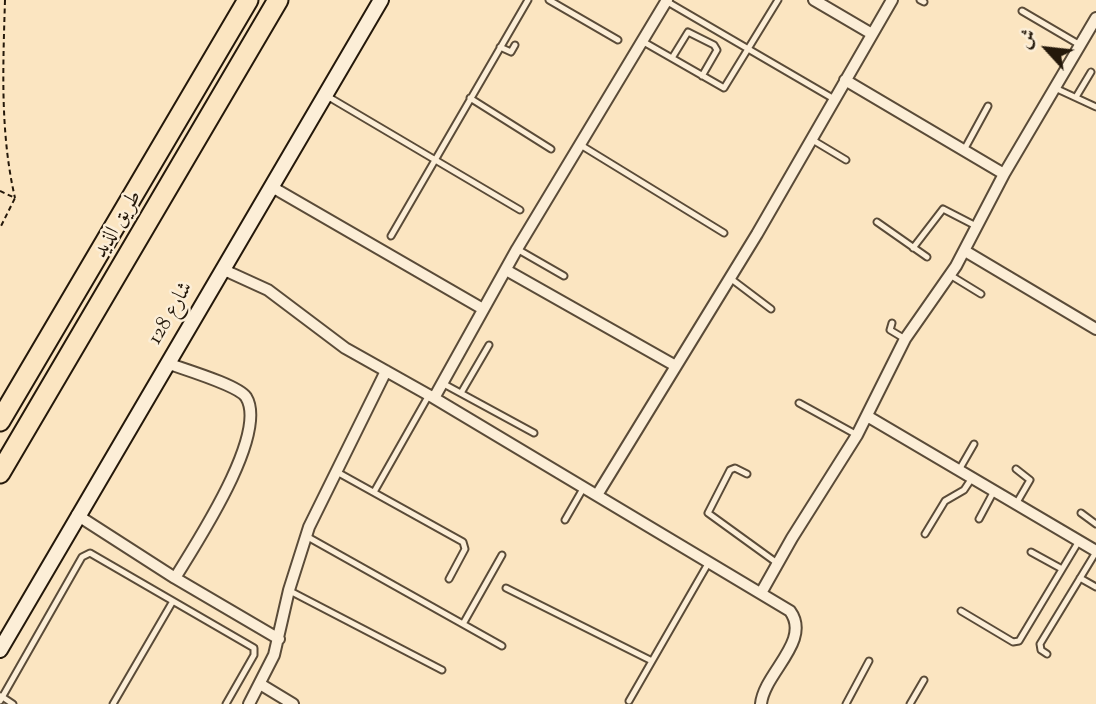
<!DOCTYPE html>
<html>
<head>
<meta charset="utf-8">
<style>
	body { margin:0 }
	#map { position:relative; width:1096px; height:704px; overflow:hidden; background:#fbe5c1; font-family:"Sorts Mill Goudy",Amiri,serif }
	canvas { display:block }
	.north { position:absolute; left:1012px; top:14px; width:70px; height:70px; -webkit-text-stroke:5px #fceed7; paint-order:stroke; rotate:297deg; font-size:19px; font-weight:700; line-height:28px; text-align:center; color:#24180a }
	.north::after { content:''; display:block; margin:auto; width:24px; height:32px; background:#24180a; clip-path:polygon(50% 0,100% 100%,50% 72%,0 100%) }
</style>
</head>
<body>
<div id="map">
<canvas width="1096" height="704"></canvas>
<div class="north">ش</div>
</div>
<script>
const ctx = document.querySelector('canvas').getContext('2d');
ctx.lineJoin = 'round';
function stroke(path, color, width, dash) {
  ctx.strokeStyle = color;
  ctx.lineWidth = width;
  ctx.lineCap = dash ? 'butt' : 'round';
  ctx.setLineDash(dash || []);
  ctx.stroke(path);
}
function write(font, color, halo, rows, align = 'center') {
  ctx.font = font + ' "Sorts Mill Goudy",Amiri,serif';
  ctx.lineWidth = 5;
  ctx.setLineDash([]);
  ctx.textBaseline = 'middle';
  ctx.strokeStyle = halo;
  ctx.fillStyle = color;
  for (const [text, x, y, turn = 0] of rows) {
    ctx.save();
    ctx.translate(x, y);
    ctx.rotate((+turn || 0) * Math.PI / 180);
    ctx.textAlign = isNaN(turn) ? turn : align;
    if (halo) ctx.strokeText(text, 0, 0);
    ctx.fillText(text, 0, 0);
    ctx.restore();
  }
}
const lane = new Path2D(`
	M549,0L618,40
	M920,0L924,2
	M666,1L834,99
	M1022,11L1080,45
	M642,41L724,88L778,0
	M500,47L511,52L515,45
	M672,58L688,32L714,45L717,50L702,76
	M1055,88L1096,107
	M327,96L520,210
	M1076,97L1091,72
	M470,98L551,149
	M811,139L846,160
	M579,144L724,233
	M964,150L988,106
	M877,222L927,257
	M391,236L528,0
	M913,248L943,209L976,226
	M517,249L564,276
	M950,275L981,294
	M730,278L771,309
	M892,323L890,330L905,339
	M442,383L534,433
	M461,393L489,345
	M799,403L857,435
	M1016,469L1030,480L1016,504
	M959,470L974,444
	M337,472L463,542L465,549L449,579
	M747,474L735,468L730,470L708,513L777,563
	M374,492L429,395
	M1081,513L1096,524
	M979,519L994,491
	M565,520L584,487
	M925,534L945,501L964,490L972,478
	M306,536L502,646
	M1031,552L1062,569
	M1080,578L1096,587
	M506,588L652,661
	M290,591L442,670
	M961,611L1013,642L1019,641L1079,541
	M463,624L502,555
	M1047,654L1041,650L1040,644L1096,552
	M1,696L13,704
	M0,701L82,557L90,553L254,648V655L226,704
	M629,701L709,562
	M113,704L173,601
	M846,704L869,661
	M910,704L924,680`);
const street = new Path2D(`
	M814,0L872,34
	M845,80L1004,174
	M272,187L483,309
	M965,251L1096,329
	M222,269L268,290L345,348L434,398L790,611C812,641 764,673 761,704
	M506,270L674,365
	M167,363C183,369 238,385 246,397C269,434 195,545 175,578
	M434,398L517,249L667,0
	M867,416L1096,551
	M597,495L757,234L892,0
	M77,515L175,578L279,639
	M761,593L792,538L857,435L905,339L956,266L1004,174L1096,18
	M260,684L293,704
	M249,704L274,655L289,590L309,527L386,371`);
const secondary = new Path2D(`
	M0,650L381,0`);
const highway = new Path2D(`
	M0,421L248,0
	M0,473L278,0`);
stroke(lane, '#5a4b38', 9);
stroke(street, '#5a4b38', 14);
stroke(secondary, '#24180a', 18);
stroke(highway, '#24180a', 23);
stroke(new Path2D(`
	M5,0C3,67 0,133 15,198
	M0,191L15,198L0,228`), '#24180a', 2, [5, 3.5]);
stroke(lane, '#fceed7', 5);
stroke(street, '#fceed7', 10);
stroke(secondary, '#fceed7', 14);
stroke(highway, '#fbe5c1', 19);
write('21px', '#24180a', '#fceed7', [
	["طريق الذيد",119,225,-59],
	["شارع 128",172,314,-60]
]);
</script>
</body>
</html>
